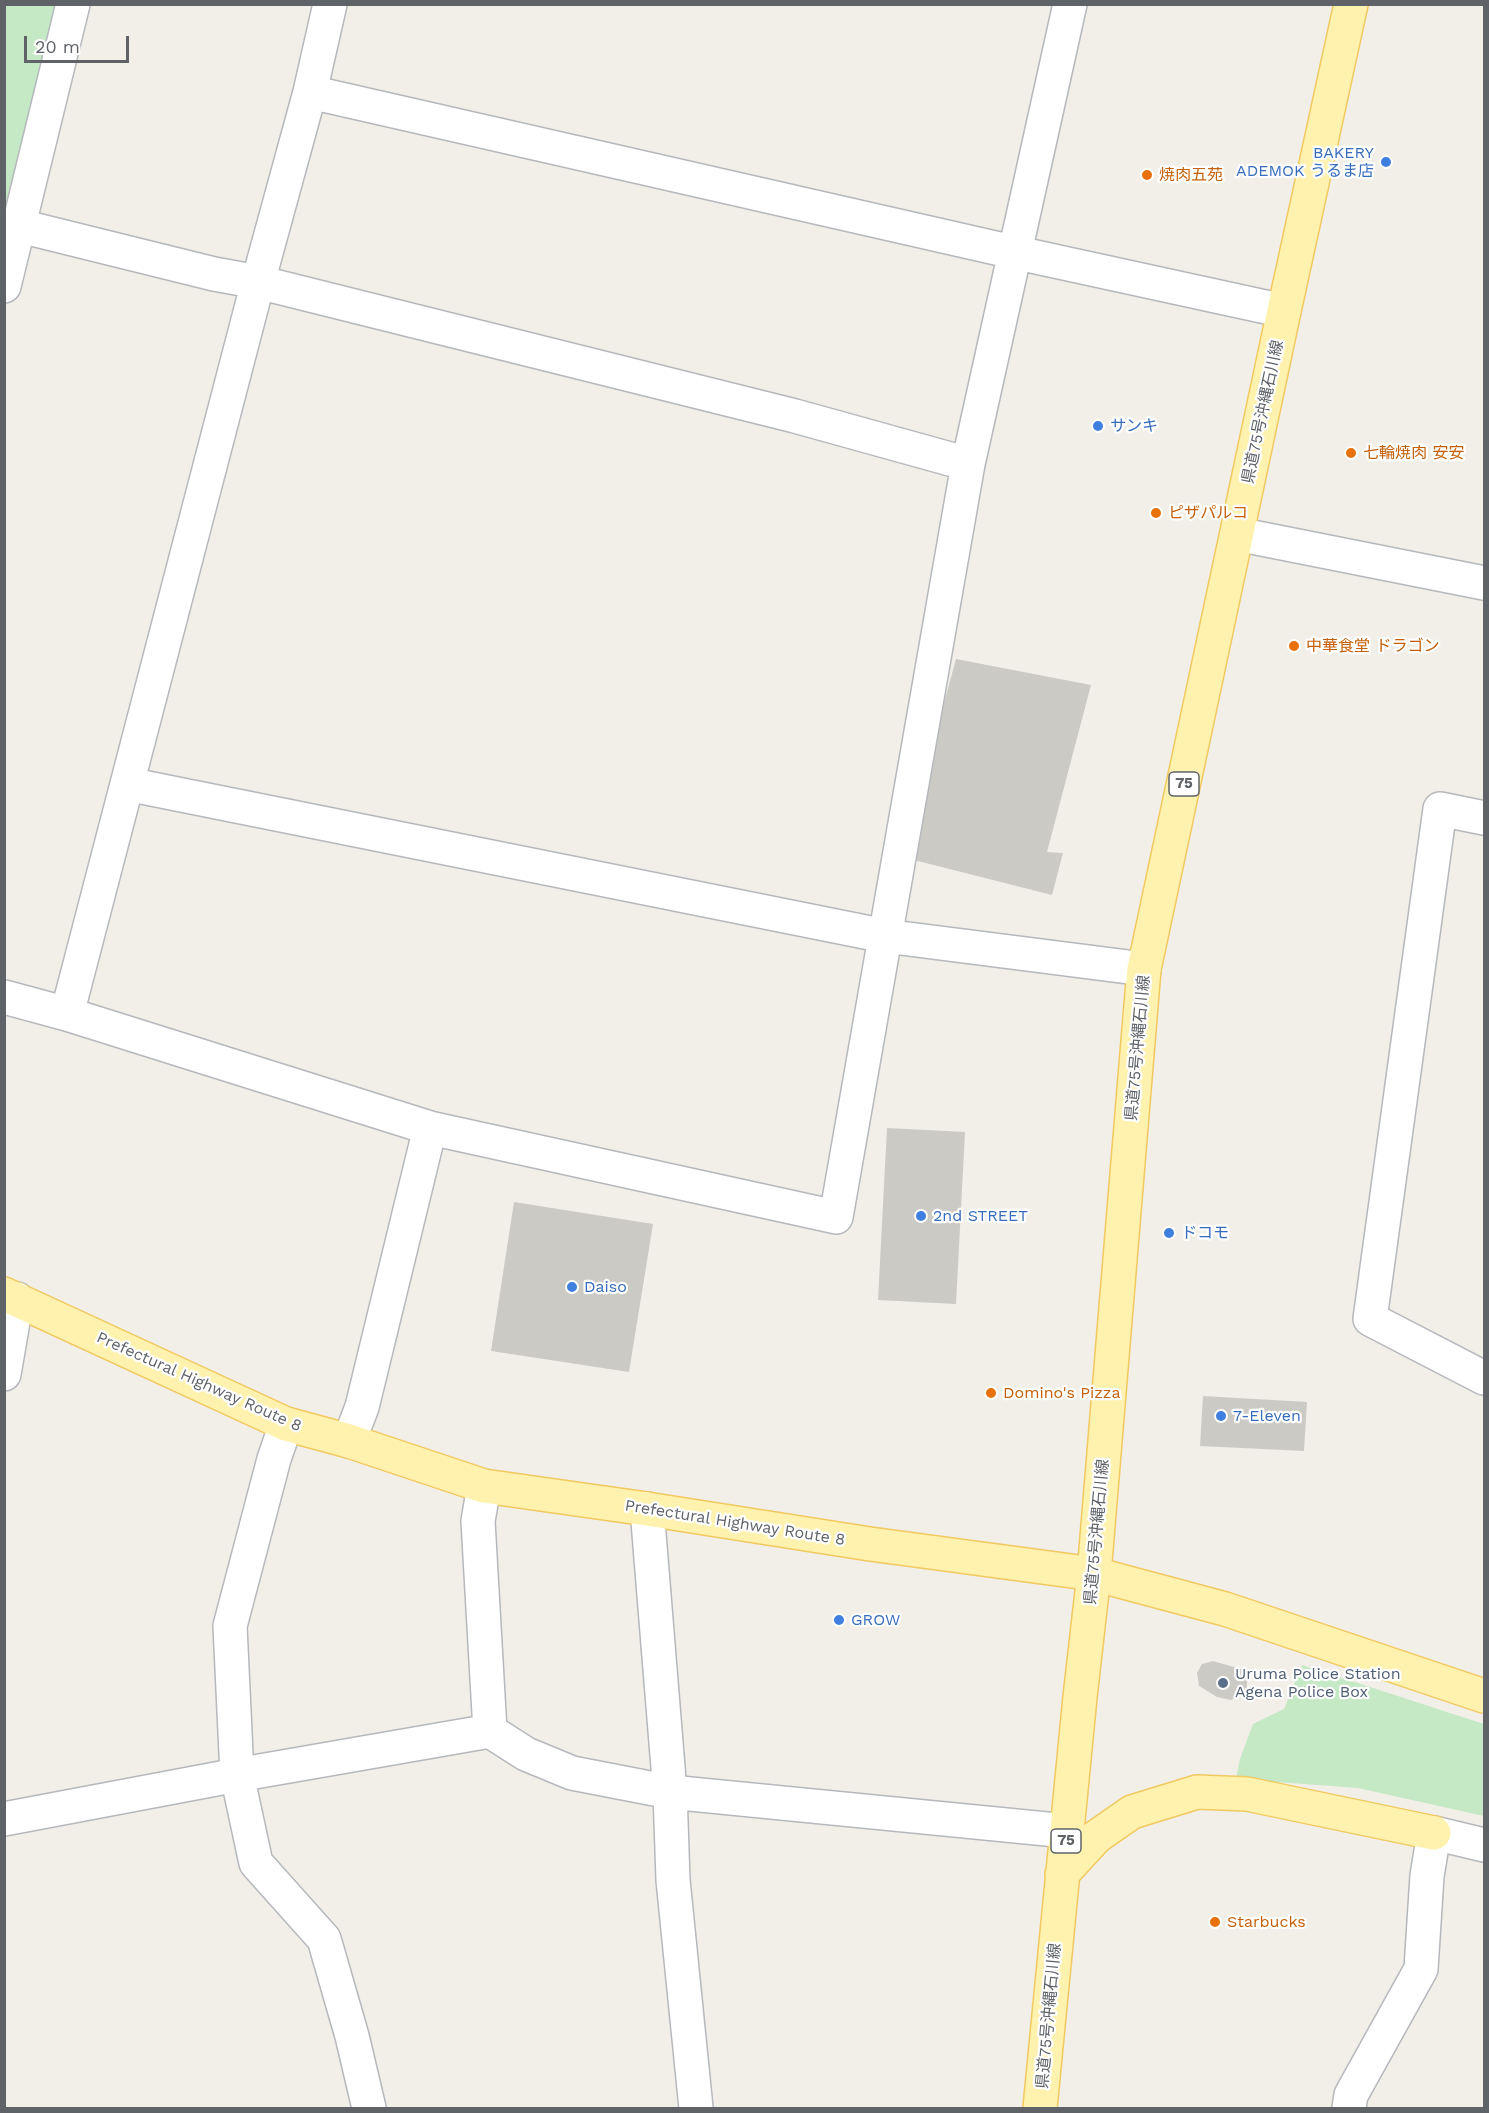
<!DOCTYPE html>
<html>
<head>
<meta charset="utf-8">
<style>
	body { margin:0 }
	#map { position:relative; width:1489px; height:2113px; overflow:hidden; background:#f1efe8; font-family:"Work Sans",sans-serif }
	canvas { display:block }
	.frame { position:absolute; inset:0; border:6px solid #5f6368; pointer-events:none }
	.scale { position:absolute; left:24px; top:36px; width:105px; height:27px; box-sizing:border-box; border:3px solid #5f6368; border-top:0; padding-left:8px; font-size:18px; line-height:21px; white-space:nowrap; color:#5f6368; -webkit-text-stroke:4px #fff; paint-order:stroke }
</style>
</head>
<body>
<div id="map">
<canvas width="1489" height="2113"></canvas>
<div class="frame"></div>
<div class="scale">20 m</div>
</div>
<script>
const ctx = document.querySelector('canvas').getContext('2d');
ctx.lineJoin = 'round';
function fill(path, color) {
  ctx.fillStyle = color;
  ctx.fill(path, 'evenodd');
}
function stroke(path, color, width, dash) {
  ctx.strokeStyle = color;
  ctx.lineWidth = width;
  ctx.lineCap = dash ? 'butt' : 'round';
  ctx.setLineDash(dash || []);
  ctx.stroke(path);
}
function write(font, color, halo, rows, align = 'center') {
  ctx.font = font + ' "Work Sans","Noto Sans JP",sans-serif';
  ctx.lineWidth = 4.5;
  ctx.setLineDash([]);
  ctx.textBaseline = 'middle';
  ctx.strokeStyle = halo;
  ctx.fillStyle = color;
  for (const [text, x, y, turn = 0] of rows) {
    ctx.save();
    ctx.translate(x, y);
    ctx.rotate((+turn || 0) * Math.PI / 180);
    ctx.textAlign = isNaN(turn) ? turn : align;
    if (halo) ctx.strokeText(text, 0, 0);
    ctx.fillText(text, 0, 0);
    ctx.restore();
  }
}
fill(new Path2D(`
	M5,5H66L5,286Z
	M1302,1665L1484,1724V1816L1358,1788L1236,1779L1240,1759L1253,1724L1284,1709Z`), '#c5e8c5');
fill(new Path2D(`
	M956,659L1091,685L1047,852L1063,853L1052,895L902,857Z
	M887,1128L965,1132L956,1304L878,1300Z
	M514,1202L653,1224L629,1372L491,1351Z
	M1203,1396L1307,1402L1304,1451L1200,1446Z
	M1213,1661L1244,1670L1247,1680V1693L1231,1700L1217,1697L1199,1686L1197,1673L1202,1664Z`), '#cccac5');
const minor = new Path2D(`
	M310,92L1013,252L1284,311
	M20,226L214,274L258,282L795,416L968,464
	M4,286L73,4
	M1237,534L1484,583
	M127,784L885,936L1144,969
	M1484,818L1440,809L1370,1319L1484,1378
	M4,997L67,1014L430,1128L836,1217L968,464L1070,4
	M67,1014L258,282L310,92L330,4
	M4,1374L17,1299
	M286,1424L274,1459L230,1626L237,1775L256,1863L324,1939L352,2036L369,2108
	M349,1441L362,1407L430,1128
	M484,1486L478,1521L490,1731
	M647,1509L670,1792L673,1880L696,2108
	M4,1819L237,1775L490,1731L526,1754L572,1773L670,1792L1067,1831
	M1349,2108L1351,2095L1421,1969L1427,1876L1434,1833L1484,1845`);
const major = new Path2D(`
	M4,1294L286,1424L349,1441L484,1486L647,1509L870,1544L1094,1574L1225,1609L1484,1696
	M1062,1874L1096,1837L1132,1812L1197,1792L1247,1794L1434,1833
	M1040,2108L1080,1697L1094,1574L1144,969L1284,311L1351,4`);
stroke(minor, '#b5b8bc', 36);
stroke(major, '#f2c960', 36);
stroke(minor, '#fff', 33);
stroke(major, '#fff2af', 33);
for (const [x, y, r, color] of [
	[1386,162,6,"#3f7fe0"],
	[1147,175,6,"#e8710a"],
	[1098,426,6,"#3f7fe0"],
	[1351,453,6,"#e8710a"],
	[1156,513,6,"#e8710a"],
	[1294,646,6,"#e8710a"],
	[921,1216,6,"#3f7fe0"],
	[1169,1233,6,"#3f7fe0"],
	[572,1287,6,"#3f7fe0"],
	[991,1393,6,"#e8710a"],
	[1221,1416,6,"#3f7fe0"],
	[839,1620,6,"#3f7fe0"],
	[1223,1683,6,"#5c6f8a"],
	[1215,1922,6,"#e8710a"]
]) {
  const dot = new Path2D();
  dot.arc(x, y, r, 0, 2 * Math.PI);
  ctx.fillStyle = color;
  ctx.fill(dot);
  stroke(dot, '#fff', 2);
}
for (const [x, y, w] of [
	[1184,784,30],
	[1066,1841,30]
]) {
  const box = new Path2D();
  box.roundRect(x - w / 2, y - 12, w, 24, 4.5);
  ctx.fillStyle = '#fff';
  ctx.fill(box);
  stroke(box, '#5f6368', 1.5);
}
write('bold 15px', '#5f6368', null, [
	["75",1184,784],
	["75",1066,1841]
]);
write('16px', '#366cbe', '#fff', [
	["BAKERY",1374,153,"right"],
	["ADEMOK うるま店",1374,171,"right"],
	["サンキ",1110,426],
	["2nd STREET",933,1216],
	["ドコモ",1181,1233],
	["Daiso",584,1287],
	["7-Eleven",1233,1416],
	["GROW",851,1620]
], 'left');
write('16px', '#c56008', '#fff', [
	["焼肉五苑",1159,175],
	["七輪焼肉 安安",1363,453],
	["ピザパルコ",1168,513],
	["中華食堂 ドラゴン",1306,646],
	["Domino's Pizza",1003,1393],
	["Starbucks",1227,1922]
], 'left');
write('16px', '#5f6368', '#fff', [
	["県道75号沖縄石川線",1263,412,-78],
	["県道75号沖縄石川線",1138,1048,-85],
	["Prefectural Highway Route 8",199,1382,24],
	["Prefectural Highway Route 8",735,1523,9],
	["県道75号沖縄石川線",1097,1532,-85],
	["県道75号沖縄石川線",1049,2016,-85]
]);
write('16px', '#4e5e75', '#fff', [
	["Uruma Police Station",1235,1674],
	["Agena Police Box",1235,1692]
], 'left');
</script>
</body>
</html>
